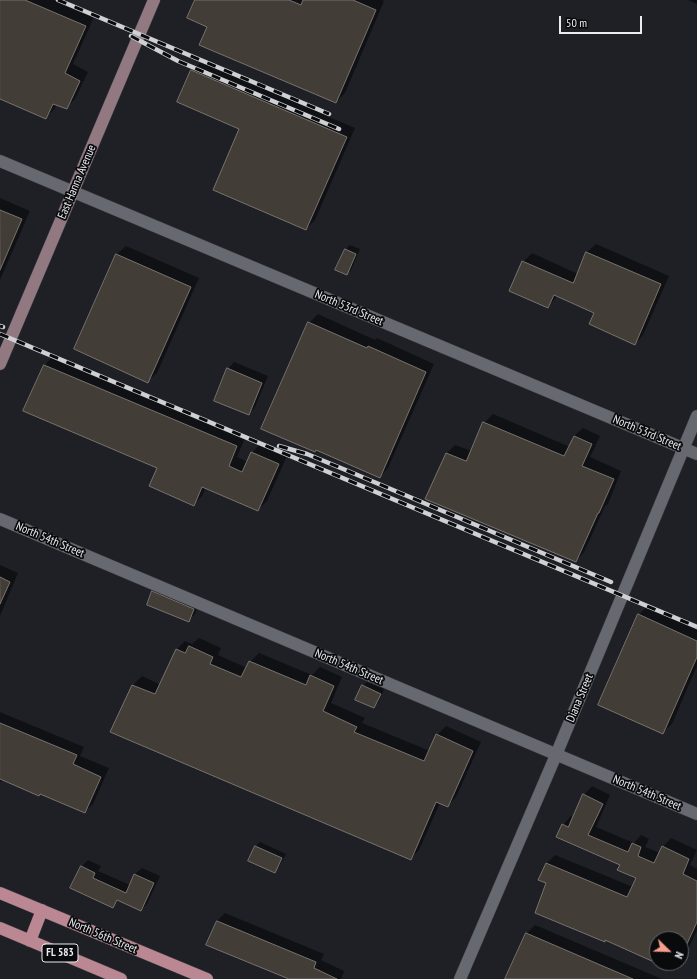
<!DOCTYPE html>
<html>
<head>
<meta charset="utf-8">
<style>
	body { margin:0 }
	#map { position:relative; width:697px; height:979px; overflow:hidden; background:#1e2026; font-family:"PT Sans Narrow",sans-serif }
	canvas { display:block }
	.north { position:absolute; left:649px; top:931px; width:40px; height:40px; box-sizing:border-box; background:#090a0c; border:1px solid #636467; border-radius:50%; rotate:113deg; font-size:11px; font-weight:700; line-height:16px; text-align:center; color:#eaecf0 }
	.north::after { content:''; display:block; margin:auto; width:14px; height:18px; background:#f59d8e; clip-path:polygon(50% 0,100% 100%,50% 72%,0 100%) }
	.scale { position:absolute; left:559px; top:16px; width:83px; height:18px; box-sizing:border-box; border:2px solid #eaecf0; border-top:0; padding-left:5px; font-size:12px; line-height:14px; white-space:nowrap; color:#eaecf0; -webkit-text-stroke:3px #090a0c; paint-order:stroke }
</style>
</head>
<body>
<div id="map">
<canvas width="697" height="979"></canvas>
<div class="north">N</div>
<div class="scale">50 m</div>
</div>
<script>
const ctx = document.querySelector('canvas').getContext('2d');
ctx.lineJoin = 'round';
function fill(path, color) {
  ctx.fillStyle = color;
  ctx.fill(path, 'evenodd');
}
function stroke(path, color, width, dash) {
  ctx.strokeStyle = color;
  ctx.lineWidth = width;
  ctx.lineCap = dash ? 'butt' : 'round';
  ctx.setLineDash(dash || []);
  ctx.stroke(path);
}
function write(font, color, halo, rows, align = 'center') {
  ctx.font = font + ' "PT Sans Narrow",sans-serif';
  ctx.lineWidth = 3.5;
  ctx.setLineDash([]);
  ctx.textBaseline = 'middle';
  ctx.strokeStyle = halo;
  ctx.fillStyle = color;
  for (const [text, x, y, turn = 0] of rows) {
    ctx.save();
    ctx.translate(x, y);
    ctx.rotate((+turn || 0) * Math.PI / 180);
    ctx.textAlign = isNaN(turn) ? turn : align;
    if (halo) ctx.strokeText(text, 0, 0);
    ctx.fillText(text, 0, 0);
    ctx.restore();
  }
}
fill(new Path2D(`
	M0,0H54L94,17L73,64L88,72L75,99L66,108L57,104L54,109L46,118L0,98Z
	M196,0H382L384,1L345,93L336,102L208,26Z
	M688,0H697V4Z
	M201,62L355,128L315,220L306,229L240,129L192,71Z
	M0,198L30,211L0,280Z
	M596,244L669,276L643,335L635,344L595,313L557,296L548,307L523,262L532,253L578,274L587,252Z
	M350,245L360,249L351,270L346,274L337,270L346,249Z
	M126,246L199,278L157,373L148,381L75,349L117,254Z
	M318,314L375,340L377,338L434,364L388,468L380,477L309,323Z
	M53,356L245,438L237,457L248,462L252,453L260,444L287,456L267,501L258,510L206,487L202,496L194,504L158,468L24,411L45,365Z
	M234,362L268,376L255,407L249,414L228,369Z
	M493,414L570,447L574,436L583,428L600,436L590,457L621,471L608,504L605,506L584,552L576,561L427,498L447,453L455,445L472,451L484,423Z
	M0,565L18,573L0,616Z
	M159,585L199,602L195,614L188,621L153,592Z
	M647,606L697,628V666L672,724L663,732L639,615Z
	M199,638L221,648L218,655L247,668L250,662L259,653L312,675L320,667L342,677L331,703L365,718L362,723L430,751L437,735L446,726L481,742L456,797L448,806L440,803L419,850L410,859L112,732L133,685L142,676L161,685L176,650L185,641L192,644Z
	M367,682L384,689L378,703L374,707L362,686Z
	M0,712L84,747L80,756L109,768L93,804L85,812L41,793L3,780L0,782Z
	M592,786L610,795L596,827L634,843L641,835L649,839L645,847L660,853L663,847L671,838L697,850L690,865L697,869V930L685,956L681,960V939H657V958L654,961L605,939L547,883L540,879L547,863L555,855L633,887L637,877L621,864L563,825L571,816L574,817L584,795Z
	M260,842L286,854L279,867L275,871L250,860L256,846Z
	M88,860L101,866L98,871L130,885L135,874L142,868L160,876L147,904L141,910L119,900L113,907L81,867Z
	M225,913L324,954L321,960L344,971L341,979H291L207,944L217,921Z
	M535,925L662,979H506L526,934Z`), '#0007');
const building = new Path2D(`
	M0,0H25L86,26L65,73L80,81L67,109L53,104L46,119L0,99Z
	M195,0H289L301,5L303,0H353L376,10L336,103L199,45L207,27L187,18Z
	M191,70L347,137L306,230L213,190L239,129L177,102Z
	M0,210L22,219L0,270Z
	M345,249L356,254L347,275L335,270Z
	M586,252L661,284L635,345L589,324L594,313L554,295L548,308L509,291L522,261L573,283Z
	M116,254L191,287L148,383L74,349Z
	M308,322L367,348L368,346L426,372L380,478L316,450L315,452L261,429Z
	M44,365L237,446L229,466L242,472L251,452L279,464L258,511L202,487L194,506L149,486L157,468L23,411Z
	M227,368L262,383L249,415L214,401Z
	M483,422L564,456L574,436L592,444L582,466L614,479L599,513H598L576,562L425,499L446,453L466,461Z
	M0,577L10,582L0,604Z
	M152,591L194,609L189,622L147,605Z
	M638,614L697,641V657L663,734L598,705Z
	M189,646L213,657L210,664L241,677L249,661L306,685L310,675L334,686L323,711L357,727L354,732L424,761L436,734L473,751L448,807L436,802L411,860L110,732L132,685L155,694L176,649L185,653Z
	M362,685L381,694L374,708L355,700Z
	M0,723L77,755L73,764L101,777L85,813L40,794L39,796L0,779Z
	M583,794L603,804L588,835L628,852L632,843L641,847L638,856L654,863L662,846L689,859L683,874L697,881V922L681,957V939H657V958L654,962L605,940V942L535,913L546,883L538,880L546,863L627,897L636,878L617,870L620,865L556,837L562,824L568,827Z
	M255,846L282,858L275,873L248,861Z
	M81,866L95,873L93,878L126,893L134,874L154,883L141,911L117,900L113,908L70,888Z
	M217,921L316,962L314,968L337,979H289L206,945Z
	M526,933L633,979H505Z`);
fill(building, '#433d38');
stroke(building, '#79726d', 1);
const street = new Path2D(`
	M0,161L697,454
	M0,519L697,814
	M460,979L556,755L697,416`);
const secondary = new Path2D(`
	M0,364L154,0`);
const primary = new Path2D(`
	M0,893L207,979
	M0,928L121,979
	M30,941L42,910`);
stroke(street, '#3a3c40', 13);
stroke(secondary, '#3a3c40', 13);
stroke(primary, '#3a3c40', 13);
stroke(street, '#666970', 12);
stroke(secondary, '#917881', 12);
stroke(primary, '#bb8792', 12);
const rail = new Path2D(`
	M58,0L329,114
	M131,36L178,61L339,129
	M0,326L3,327
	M0,334L697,627
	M279,446L307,454L348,471L611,582`);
stroke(rail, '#ced0d4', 4.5);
stroke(rail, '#090a0c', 3, [9]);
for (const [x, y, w] of [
	[60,953,36]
]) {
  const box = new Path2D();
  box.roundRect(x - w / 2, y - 9, w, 18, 3);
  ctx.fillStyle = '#090a0c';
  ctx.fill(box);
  stroke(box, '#eaecf0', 1);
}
write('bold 11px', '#eaecf0', null, [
	["FL 583",60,953]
]);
write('12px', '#eaecf0', '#090a0c', [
	["East Hanna Avenue",77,182,-67],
	["North 53rd Street",349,308,23],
	["North 53rd Street",647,433,23],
	["North 54th Street",50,540,23],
	["North 54th Street",349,667,23],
	["Diana Street",580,698,-67],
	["North 54th Street",647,793,23],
	["North 56th Street",103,936,23]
]);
</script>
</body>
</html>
